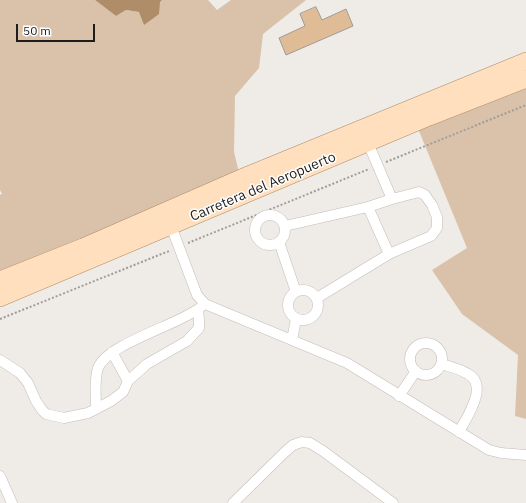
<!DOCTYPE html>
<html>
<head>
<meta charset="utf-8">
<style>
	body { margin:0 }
	#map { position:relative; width:526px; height:503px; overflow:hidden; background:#efebe7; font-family:"IBM Plex Sans",sans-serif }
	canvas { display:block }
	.scale { position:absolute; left:16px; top:24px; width:79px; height:18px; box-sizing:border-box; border:2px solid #1e1d1b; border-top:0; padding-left:5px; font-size:12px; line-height:14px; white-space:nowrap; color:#1e1d1b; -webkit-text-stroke:3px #fff; paint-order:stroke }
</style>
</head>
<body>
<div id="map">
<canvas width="526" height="503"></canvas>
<div class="scale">50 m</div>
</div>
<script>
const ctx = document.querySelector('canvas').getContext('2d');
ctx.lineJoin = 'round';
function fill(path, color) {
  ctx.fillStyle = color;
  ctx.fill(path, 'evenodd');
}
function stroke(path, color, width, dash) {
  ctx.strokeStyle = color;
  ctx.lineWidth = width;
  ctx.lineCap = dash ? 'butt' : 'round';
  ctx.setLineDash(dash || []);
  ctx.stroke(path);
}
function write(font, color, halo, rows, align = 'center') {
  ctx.font = font + ' "IBM Plex Sans",sans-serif';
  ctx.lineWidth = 3;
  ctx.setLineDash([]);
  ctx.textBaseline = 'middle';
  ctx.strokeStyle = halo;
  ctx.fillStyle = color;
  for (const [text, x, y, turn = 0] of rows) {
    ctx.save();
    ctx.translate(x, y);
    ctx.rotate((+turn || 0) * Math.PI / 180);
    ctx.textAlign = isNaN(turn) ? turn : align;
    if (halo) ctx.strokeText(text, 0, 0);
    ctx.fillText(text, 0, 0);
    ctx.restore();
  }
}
fill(new Path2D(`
	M0,0H95L116,16L126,10L139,12L162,0H208L217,10L231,0H306L263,34L259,68L235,96L234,152L242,185L0,284V195L2,194L0,190Z
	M526,71V419L515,416L518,355L462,314L432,270L467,248L412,114Z`), '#d9c2a9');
fill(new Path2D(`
	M95,0H162L160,2L159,14L144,25L139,12L126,10L116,16Z`), '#af8d68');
const building = new Path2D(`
	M316,7L322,20L346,9L353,26L286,55L279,38L305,26L300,14Z`);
fill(building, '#e0bc96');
stroke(building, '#9f9b97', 1);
const street = new Path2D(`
	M368,207L389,254
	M255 230a15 15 0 1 1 30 0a15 15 0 1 1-30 0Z
	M171,226L197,295L205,304L347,363L489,450L501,453L526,455
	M285,226L368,207L392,199
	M279,242L296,292
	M288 305a15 15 0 1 1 30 0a15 15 0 1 1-30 0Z
	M317,298L389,254L431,236L437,228V217L432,205L425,195L419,192L392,199L368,143
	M292,340L296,319
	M410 359a16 16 0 1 1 32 0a16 16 0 1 1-32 0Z
	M112,352L128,381
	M0,360L20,373L28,383L36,401L42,410L46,414L64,418L88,413L111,401L123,392L128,381L147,364L187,341L199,328V320L198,310
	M442,364C450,367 460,369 468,374C489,385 467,417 459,432
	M399,396L416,371
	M96,408C96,395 94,380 98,368C108,343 179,325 201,307
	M0,476L12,503
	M233,503L285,452L293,445L302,442L310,443L323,451L393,503`);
const primary = new Path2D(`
	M0,280L83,247L248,175L526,61
	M0,298L429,117L526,79`);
stroke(street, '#c1bdb9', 11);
stroke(primary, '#b08d68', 18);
stroke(new Path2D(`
	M386,162L526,105
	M188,243L369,169
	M0,319L169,251`), '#a09d9a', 2, [2, 2]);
stroke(street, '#fff', 10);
stroke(primary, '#ffdfbd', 17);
write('14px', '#1e1d1b', '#fff', [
	["Carretera del Aeropuerto",263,187,-23]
]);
</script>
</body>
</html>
